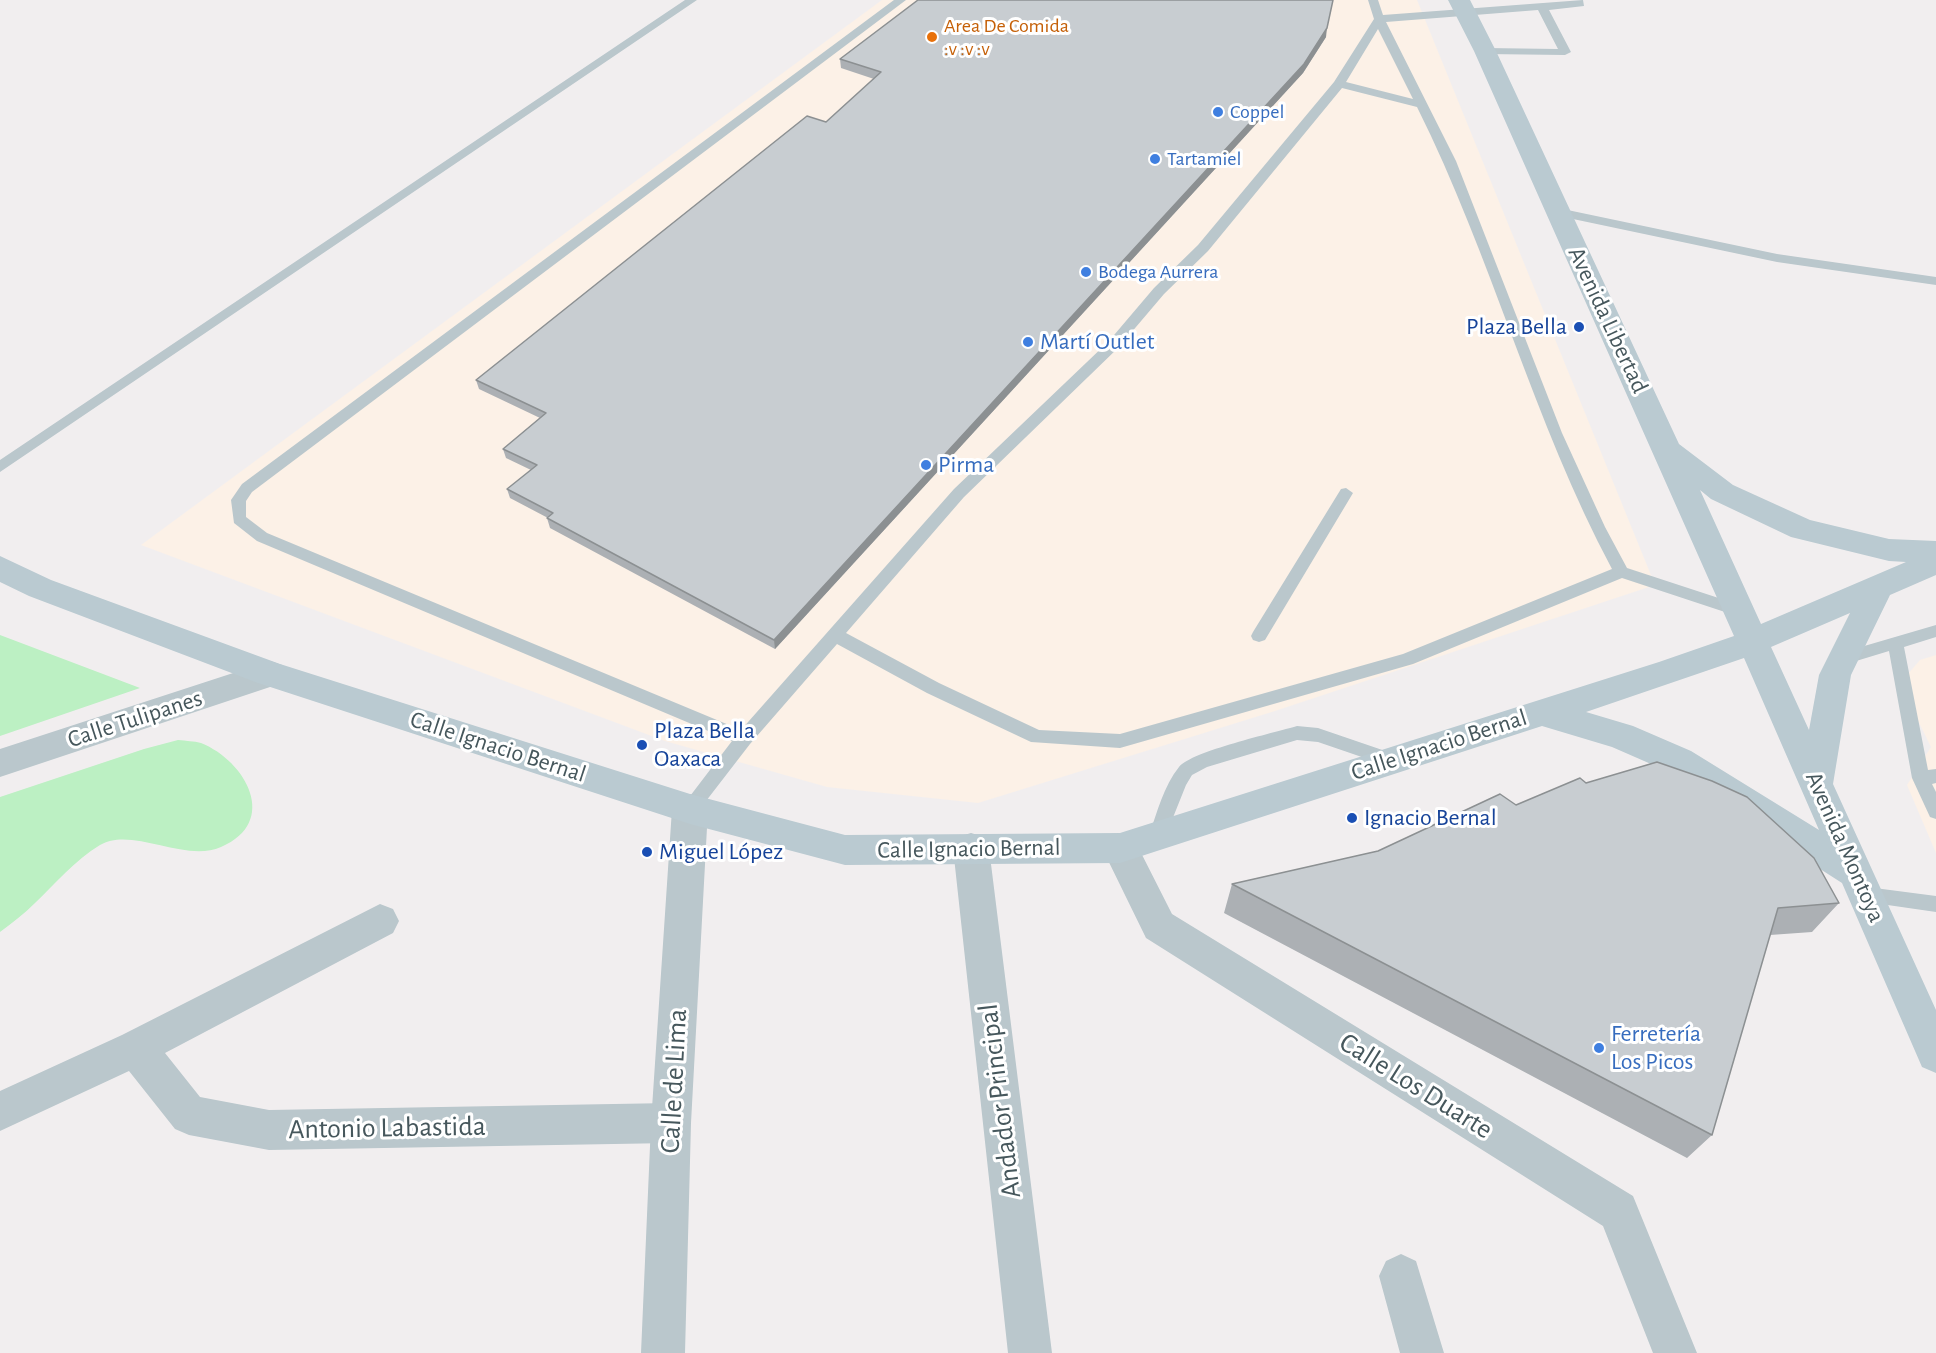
<!DOCTYPE html>
<html>
<head>
<meta charset="utf-8">
<style>
	body { margin:0 }
	canvas { display:block; background:#f1eeef }
</style>
</head>
<body>
<canvas width="1936" height="1353"></canvas>
<script>
const ctx = document.querySelector('canvas').getContext('2d');
ctx.lineJoin = 'round';
function fill(path, color) {
  ctx.fillStyle = color;
  ctx.fill(path, 'evenodd');
}
function stroke(path, color, width, dash) {
  ctx.strokeStyle = color;
  ctx.lineWidth = width;
  ctx.lineCap = dash ? 'butt' : 'round';
  ctx.setLineDash(dash || []);
  ctx.stroke(path);
}
function write(font, color, halo, rows, align = 'center') {
  ctx.font = font + ' "Alegreya Sans",sans-serif';
  ctx.lineWidth = 6;
  ctx.setLineDash([]);
  ctx.textBaseline = 'middle';
  ctx.strokeStyle = halo;
  ctx.fillStyle = color;
  for (const [text, x, y, turn = 0] of rows) {
    ctx.save();
    ctx.translate(x, y);
    ctx.rotate((+turn || 0) * Math.PI / 180);
    ctx.textAlign = isNaN(turn) ? turn : align;
    if (halo) ctx.strokeText(text, 0, 0);
    ctx.fillText(text, 0, 0);
    ctx.restore();
  }
}
fill(new Path2D(`
	M882,0H1417L1655,585L1275,711L978,803L827,787L665,741L141,545Z
	M1936,655V853L1907,785L1931,747L1903,690L1908,674L1920,660Z`), '#fcf1e7');
fill(new Path2D(`
	M0,635L140,688L0,736Z
	M178,740C186,741 194,741 201,743C246,761 280,822 221,847C184,863 132,826 100,845C75,860 55,884 35,903C24,914 12,923 0,932V797L144,749Z`), '#bcf0c3');
fill(new Path2D(`
	M685,0H697L0,472V460Z
	M894,0H906L252,492L246,501V517L267,533L741,730L954,489L1109,341L1154,288L1198,245L1334,82L1374,19L1368,0H1378L1383,15L1583,0L1584,6L1549,10L1571,52L1565,55L1485,54L1479,51L1485,48L1558,49L1538,10L1386,22L1456,161L1562,433L1605,527L1627,568L1746,607L1748,611L1746,615L1740,617L1622,578L1413,664L1120,748L1031,742L927,693L837,644L750,744L696,814L690,816L684,814L681,809L684,804L732,741L257,541L234,523L231,500L242,484ZM1378,29L1413,99L1346,82ZM1342,88L1417,107C1492,257 1533,421 1612,569L1403,654L1120,734L1039,730L939,683L846,633L964,497L1119,347L1164,294L1208,251Z
	M1558,208L1777,254L1936,277V285L1777,262L1554,215L1552,212Z
	M1346,488L1353,493L1265,640L1259,642L1253,640L1251,636L1253,632L1341,489Z
	M1936,625V637L1904,647L1928,770L1936,769V783L1932,784L1936,792V819L1930,817L1912,778L1889,651L1843,665L1837,664L1835,659L1837,654Z
	M1297,726L1318,728L1397,755L1400,760L1397,765L1391,767L1318,742L1297,740L1207,767L1192,775L1186,785L1164,840L1158,843L1152,840L1149,835C1157,813 1164,785 1179,767C1192,751 1274,733 1297,726Z
	M1867,887L1936,896V912L1860,901L1858,895L1860,889Z`), '#bac7cc');
fill(new Path2D(`
	M270,661L282,665L286,674L282,683L0,777V749Z
	M971,833L984,837L989,848L1052,1353H1008L953,848L958,837Z
	M1120,833L1133,837L1172,914L1633,1196L1697,1353H1653L1603,1226L1146,938L1102,848L1107,837Z
	M380,904L393,909L399,921L393,933L165,1053L200,1097L269,1110L671,1103L685,1109L691,1123L685,1137L671,1143L269,1150L189,1135L175,1129L129,1071L0,1131V1091L122,1035Z
	M1401,1254L1416,1261L1444,1353H1400L1379,1276L1386,1261Z`), '#bac7cc');
fill(new Path2D(`
	M690,794L702,798L708,809L691,1123L685,1353H641L651,1123L672,809L678,798Z`), '#bac7cc');
fill(new Path2D(`
	M1448,0H1470L1496,51L1679,444L1733,485L1810,520L1889,539L1936,541V575L1890,595L1851,675L1833,784L1936,1010V1073L1922,1067L1842,883L1667,771L1612,747L1542,726L1120,863L845,865L690,824L258,683L29,596L0,582V556L51,580L280,664L690,794L845,835L1120,833L1659,662L1734,636L1474,51ZM1700,490L1711,499L1791,537L1889,561L1906,562L1761,624ZM1850,613L1819,675L1809,730L1771,647ZM1744,658L1819,830L1691,751L1633,726L1586,712Z`), '#bacad1');
fill(new Path2D(`
	M1326,37L1303,73L775,649L550,528L547,518H548L510,498L507,489L531,470L506,458L503,449L540,418L479,389L476,380L826,122L874,79L841,68L840,59Z
	M1586,783L1839,903L1812,932L1770,935L1712,1135L1687,1158L1224,913L1232,884L1378,851L1516,805Z`), '#acb0b4');
fill(new Path2D(`
	M1327,28L1326,37L1303,73L775,649L774,640Z`), '#8c9092');
const building = new Path2D(`
	M918,0H1333L1327,28L1304,64L774,640L547,518L553,513L507,489L537,465L503,449L546,413L476,380L807,116L826,122L881,72L840,59Z
	M1657,762L1712,781L1747,797L1814,858L1839,903L1778,908L1712,1135L1232,884L1378,851L1500,794L1516,805L1580,778L1586,783Z`);
fill(building, '#c8cdd1');
stroke(building, '#8c9092', 1.5);
for (const [x, y, r, color] of [
	[932,37,6,"#e8710a"],
	[1218,112,6,"#3f7fe0"],
	[1155,159,6,"#3f7fe0"],
	[1086,272,6,"#3f7fe0"],
	[1579,327,6,"#1a4fb4"],
	[1028,342,6,"#3f7fe0"],
	[926,465,6,"#3f7fe0"],
	[642,745,6,"#1a4fb4"],
	[1352,818,6,"#1a4fb4"],
	[647,852,6,"#1a4fb4"],
	[1599,1048,6,"#3f7fe0"]
]) {
  const dot = new Path2D();
  dot.arc(x, y, r, 0, 2 * Math.PI);
  ctx.fillStyle = color;
  ctx.fill(dot);
  stroke(dot, '#fff', 2);
}
write('20px', '#c56008', '#fff', [
	["Area De Comida",944,26],
	[":v :v :v",944,49]
], 'left');
write('20px', '#366cbe', '#fff', [
	["Coppel",1230,112],
	["Tartamiel",1167,159],
	["Bodega Aurrera",1098,272]
], 'left');
write('24px', '#46575c', '#fff', [
	["Avenida Libertad",1608,320,65],
	["Calle Tulipanes",135,719,-18],
	["Calle Ignacio Bernal",1439,745,-18],
	["Calle Ignacio Bernal",498,747,18],
	["Avenida Montoya",1845,847,66],
	["Calle Ignacio Bernal",969,849,-1]
]);
write('24px', '#164399', '#fff', [
	["Plaza Bella",1567,327,"right"],
	["Plaza Bella",654,731],
	["Oaxaca",654,759],
	["Ignacio Bernal",1364,818],
	["Miguel López",659,852]
], 'left');
write('24px', '#366cbe', '#fff', [
	["Martí Outlet",1040,342],
	["Pirma",938,465],
	["Ferretería",1611,1034],
	["Los Picos",1611,1062]
], 'left');
write('28px', '#46575c', '#fff', [
	["Calle de Lima",674,1081,-87],
	["Calle Los Duarte",1416,1086,32],
	["Andador Principal",1000,1101,-97],
	["Antonio Labastida",387,1128,-1]
]);
</script>
</body>
</html>
